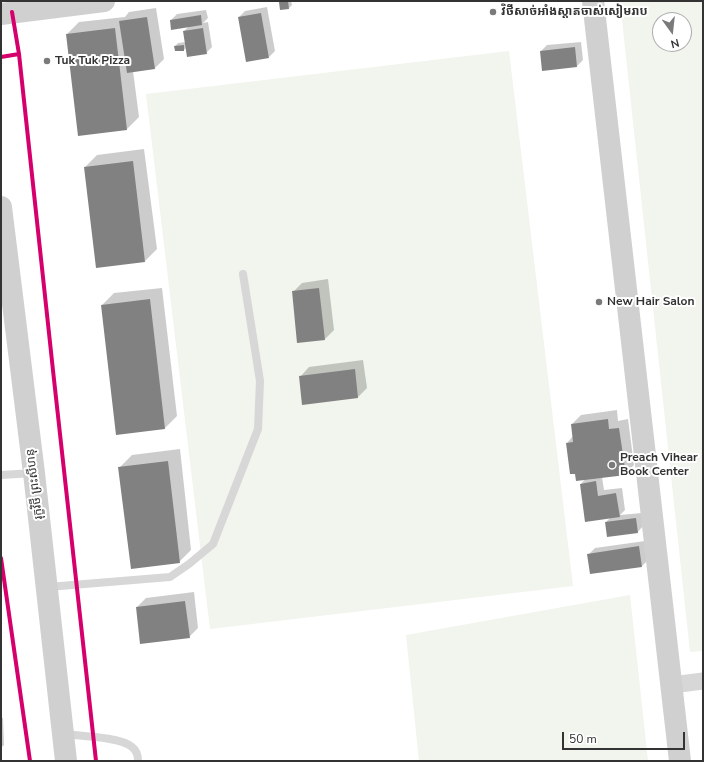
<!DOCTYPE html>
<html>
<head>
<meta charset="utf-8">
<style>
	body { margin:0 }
	#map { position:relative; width:704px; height:762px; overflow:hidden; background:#fff; font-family:"Nunito Sans",sans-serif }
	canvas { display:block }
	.frame { position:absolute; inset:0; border:2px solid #333; pointer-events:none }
	.north { position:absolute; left:652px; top:12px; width:40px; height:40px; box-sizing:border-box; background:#fff; border:1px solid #adadad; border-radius:50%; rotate:165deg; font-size:11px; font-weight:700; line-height:16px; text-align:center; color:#333 }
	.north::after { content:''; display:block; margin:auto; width:14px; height:18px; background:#7a7a7a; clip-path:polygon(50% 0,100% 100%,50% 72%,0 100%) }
	.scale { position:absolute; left:562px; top:732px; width:123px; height:18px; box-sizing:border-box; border:2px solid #333; border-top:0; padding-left:5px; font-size:12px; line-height:14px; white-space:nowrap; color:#333; -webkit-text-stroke:3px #fff; paint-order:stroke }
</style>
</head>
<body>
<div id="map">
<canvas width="704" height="762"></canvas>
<div class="frame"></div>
<div class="north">N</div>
<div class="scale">50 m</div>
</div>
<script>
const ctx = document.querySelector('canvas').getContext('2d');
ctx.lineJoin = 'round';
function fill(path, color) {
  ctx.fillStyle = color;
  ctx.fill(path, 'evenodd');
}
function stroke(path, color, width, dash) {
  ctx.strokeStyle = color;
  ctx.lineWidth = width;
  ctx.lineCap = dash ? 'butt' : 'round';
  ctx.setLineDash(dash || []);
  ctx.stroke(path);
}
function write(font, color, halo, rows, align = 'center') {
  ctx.font = font + ' "Nunito Sans","Noto Sans Khmer",sans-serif';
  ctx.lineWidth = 4;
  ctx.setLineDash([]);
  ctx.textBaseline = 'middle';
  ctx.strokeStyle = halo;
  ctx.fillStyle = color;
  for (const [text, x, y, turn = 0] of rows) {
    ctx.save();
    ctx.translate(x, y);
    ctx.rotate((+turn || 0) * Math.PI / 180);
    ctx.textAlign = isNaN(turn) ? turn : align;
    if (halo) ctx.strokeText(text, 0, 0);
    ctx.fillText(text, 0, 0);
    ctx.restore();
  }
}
fill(new Path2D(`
	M620,1H703V651L690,652ZM660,20H684V44H660Z
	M509,51L573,586L210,629L146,94Z
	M630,595L648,761H419L406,635Z`), '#f1f5ed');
fill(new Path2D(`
	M282,1H291L292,5L289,8L281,2Z
	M267,7L275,51L269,57L239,17L245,11Z
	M156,8L164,59L155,68L133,71L139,117L127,129L67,34L79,22L125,17L129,12Z
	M206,10L208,18L203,23L208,22L212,47L206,53L187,47L184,50L175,46L178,43L186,42L184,31L189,26L171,20L177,14Z
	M581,42L583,60L577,66L541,51L547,45Z
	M144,149L157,249L145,261L85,167L97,155Z
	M328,279L334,330L325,339L293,292L302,283Z
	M162,288L177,416L165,428L117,433L102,305L114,293Z
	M363,360L367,388L358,397L303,404L300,377L309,367Z
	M617,410L618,421L628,419L634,465L625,474L602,477L604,490L622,488L625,510L620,515L642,513L643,526L637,533L606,522L610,518L581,484L585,479L567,443L573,436L572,424L581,415Z
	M180,449L191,550L179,562L120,467L132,455Z
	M645,541L648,560L642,566L589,554L595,548Z
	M194,592L198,628L189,637L137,607L146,598Z
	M1,718H3L4,745L1,748Z`), '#0003');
fill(new Path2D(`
	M286,1H288L289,9L280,10L279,2Z
	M261,13L269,58L246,62L238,17Z
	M201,15L202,25L171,30L170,20Z
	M147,17L155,69L127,73L119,21Z
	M115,28L127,130L78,136L66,34Z
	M203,28L207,54L187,57L183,31Z
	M184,45V51H175L174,46Z
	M575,47L577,67L542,71L540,51Z
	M133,161L145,262L96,268L84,167Z
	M319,288L325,340L297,343L292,291Z
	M150,299L165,429L116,435L101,305Z
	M355,369L358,398L302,405L299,376Z
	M608,419L609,429L619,428L626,475L576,481L575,474H570L566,443L573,442L571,424Z
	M168,461L180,563L131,569L118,467Z
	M596,481L598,496L616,493L620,517L585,522L580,484Z
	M636,518L638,533L607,537L605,522Z
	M639,546L642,567L590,574L587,554Z
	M185,601L190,638L140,644L136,607Z`), '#818181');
stroke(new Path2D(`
	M1,50H2`), '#d6d6d6', 2.5, [2, 2]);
stroke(new Path2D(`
	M1,475L34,473
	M48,587L170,577L189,564L213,544L258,429L260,381L243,274
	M64,734C80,736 121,737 132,747C136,750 138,756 138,761`), '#d7d7d7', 8);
stroke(new Path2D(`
	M672,685L703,681`), '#d7d7d7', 17);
stroke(new Path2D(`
	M593,1L680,761
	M1,14L104,1
	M1,207L34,473L66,761`), '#d0d0d0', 22);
stroke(new Path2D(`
	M19,54C43,290 71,525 96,761
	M1,57L19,54L12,12
	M1,558L30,761`), '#d6006c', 4);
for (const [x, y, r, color] of [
	[493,12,4,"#7a7a7a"],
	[47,61,4,"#7a7a7a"],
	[599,302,4,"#7a7a7a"],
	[612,465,4,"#7a7a7a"]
]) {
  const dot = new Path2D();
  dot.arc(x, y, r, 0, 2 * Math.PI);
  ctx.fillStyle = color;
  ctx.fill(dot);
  stroke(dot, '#fff', 1.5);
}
write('bold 12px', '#333', '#fff', [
	["វិថីសាច់អាំងស្តាតចាស់សៀមរាប",501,12],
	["Tuk Tuk Pizza",55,61],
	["New Hair Salon",607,302],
	["Preach Vihear",620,458],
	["Book Center",620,472]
], 'left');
write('12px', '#333', '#fff', [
	["រុក្ខវិថី ព្រះសីហនុ",35,484,-97]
]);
</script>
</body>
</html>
